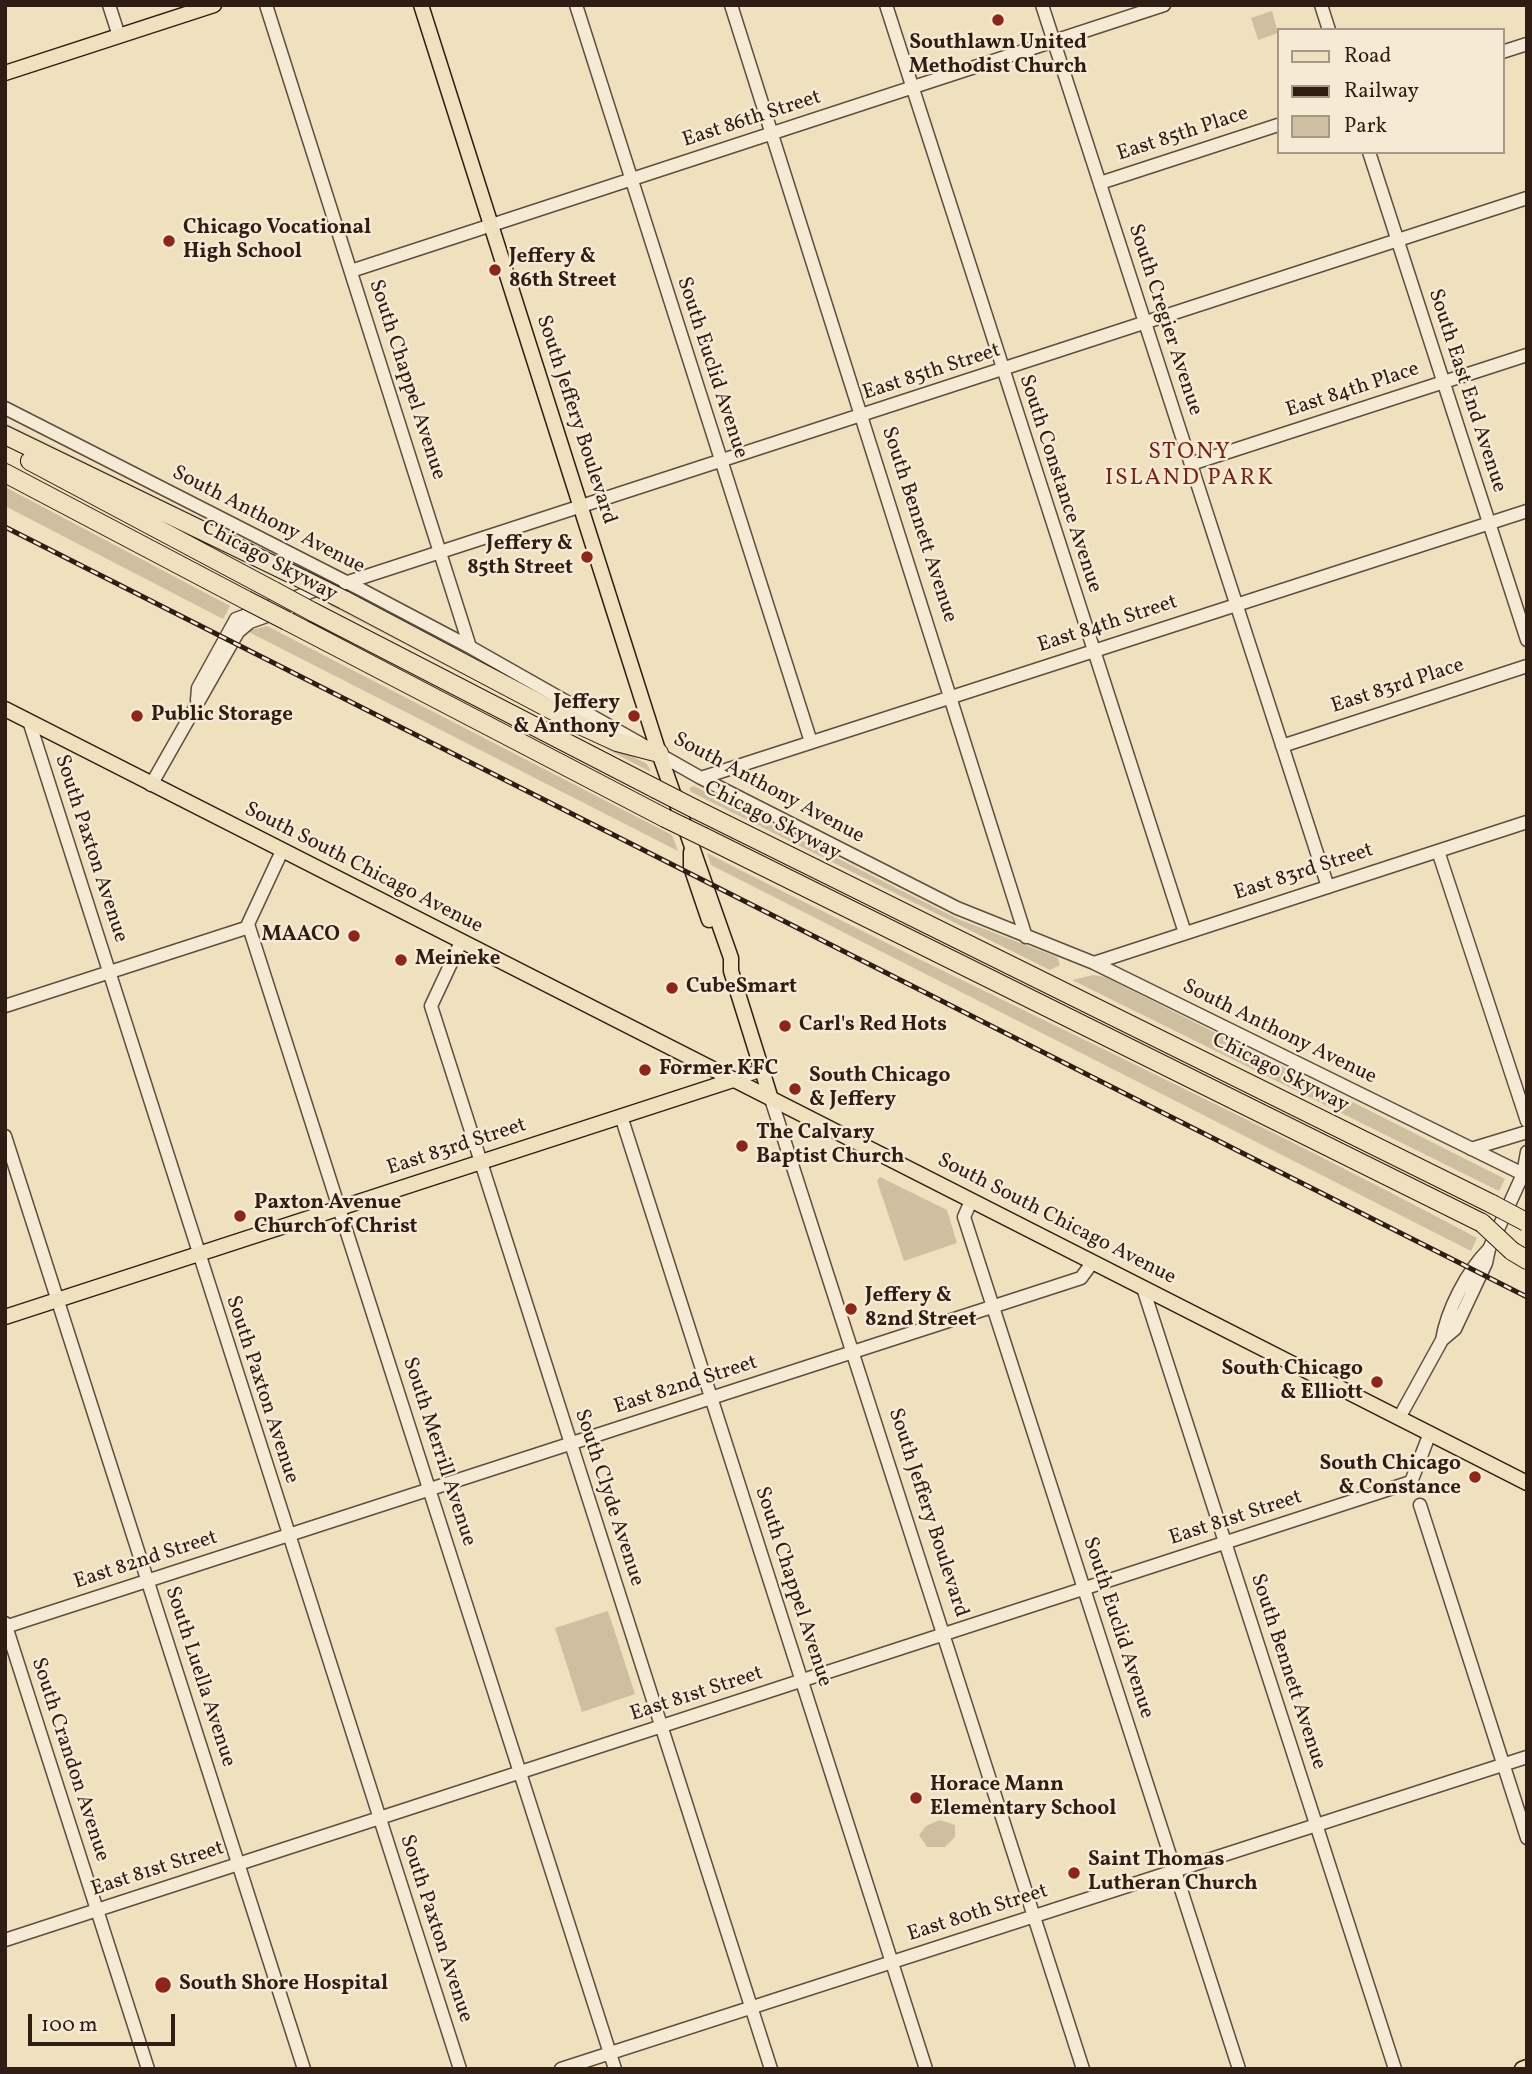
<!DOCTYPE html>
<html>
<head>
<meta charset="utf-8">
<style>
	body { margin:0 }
	#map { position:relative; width:1532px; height:2074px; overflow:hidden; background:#efe0be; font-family:Vollkorn,serif }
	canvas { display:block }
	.frame { position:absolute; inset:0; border:7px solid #2f1c13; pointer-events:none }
	.legend { position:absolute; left:1277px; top:28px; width:228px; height:126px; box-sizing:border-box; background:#f5ebd5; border:2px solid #a69887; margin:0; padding:9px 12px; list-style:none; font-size:21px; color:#2f1c13 }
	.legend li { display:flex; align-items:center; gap:14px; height:35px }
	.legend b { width:35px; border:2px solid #a69887 }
	.scale { position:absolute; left:28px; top:2014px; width:147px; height:32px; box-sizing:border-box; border:4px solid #2f1c13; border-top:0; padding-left:9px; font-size:21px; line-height:24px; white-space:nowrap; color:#2f1c13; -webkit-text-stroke:5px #f5ebd5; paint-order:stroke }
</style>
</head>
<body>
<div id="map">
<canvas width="1532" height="2074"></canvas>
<div class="frame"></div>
<ul class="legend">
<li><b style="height:9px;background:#efe0be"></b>Road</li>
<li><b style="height:9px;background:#2f1c13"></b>Railway</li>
<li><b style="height:19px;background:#cebfa1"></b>Park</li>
</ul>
<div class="scale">100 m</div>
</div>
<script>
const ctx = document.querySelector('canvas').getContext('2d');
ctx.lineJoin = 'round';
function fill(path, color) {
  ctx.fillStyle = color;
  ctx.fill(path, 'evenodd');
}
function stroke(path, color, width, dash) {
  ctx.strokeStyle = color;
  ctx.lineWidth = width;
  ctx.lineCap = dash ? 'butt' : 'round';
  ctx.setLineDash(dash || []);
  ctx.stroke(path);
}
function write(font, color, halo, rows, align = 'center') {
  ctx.font = font + ' Vollkorn,serif';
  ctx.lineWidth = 5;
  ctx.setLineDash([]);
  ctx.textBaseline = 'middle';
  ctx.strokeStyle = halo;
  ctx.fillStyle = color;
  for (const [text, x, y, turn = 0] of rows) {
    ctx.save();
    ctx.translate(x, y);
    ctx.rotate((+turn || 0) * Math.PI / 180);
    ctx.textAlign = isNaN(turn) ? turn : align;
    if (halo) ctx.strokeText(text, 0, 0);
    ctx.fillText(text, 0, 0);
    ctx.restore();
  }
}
fill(new Path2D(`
	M1272,11L1278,33L1258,40L1251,18Z
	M5,423L313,573L314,579L5,430Z
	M5,487L230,606L223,619L5,506Z
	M336,603L647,764L651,772L329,605Z
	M267,626L672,835L678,851L247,631Z
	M694,786L958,919L1057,957L1060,965L1050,970L691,792L689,788Z
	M707,853C963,984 1224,1103 1477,1238L1471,1251L711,865Z
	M1093,975L1105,977L1505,1179L1499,1191L1072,980Z
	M880,1177L947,1210L957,1243L904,1261L877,1181Z
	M608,1611L635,1694L582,1712L555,1628Z
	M940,1820L955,1825V1837L945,1847H927L919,1835L926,1826Z`), '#cebfa1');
const minor = new Path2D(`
	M109,5L119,36
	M266,5L470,647
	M576,5L811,742
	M731,5L1026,937
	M886,5L1185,933
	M1042,5L1328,887
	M1321,5L1329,30
	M1502,52L1527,44
	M1369,152L1527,640
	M1100,183L1278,125
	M351,271L1164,5
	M5,408L362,590L470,647L701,778L957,908L1094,963L1527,1176
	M1191,464L1527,355
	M345,583L1527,198
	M197,700L198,688L236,619L324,587
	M29,721L460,2069
	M1282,746L1527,666
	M701,778L1527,511
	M151,785L238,632L250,622L302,603
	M282,851L248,924L615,2069
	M1438,851L1527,1121
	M461,942L431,1006L771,2069
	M1094,963L1527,822
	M5,1006L249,927
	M733,1080L762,1070
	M771,1099L1083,2069
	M621,1116L926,2069
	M5,1136L304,2069
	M1471,1149L1527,1132
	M971,1201L964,1217L1239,2069
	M1143,1288L1395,2069
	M1442,1340C1447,1310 1467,1271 1489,1249
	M1399,1418L1442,1340L1455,1329L1486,1263L1489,1249L1523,1174L1527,1152
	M1420,1505L1527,1838
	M5,1623L148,2069
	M5,1627L1081,1278L1092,1263
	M5,1940L1411,1482L1430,1433
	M561,2069L1527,1757`);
const major = new Path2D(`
	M421,5L659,753L731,958V971L771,1099
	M5,73L214,5
	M5,709L1527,1483
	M691,852V867L709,920
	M5,1317L733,1080
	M1522,2069L1527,2067`);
const highway = new Path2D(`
	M5,435L304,580
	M30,461L274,591
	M5,473L246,600
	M344,600L582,726L617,742L659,753
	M313,612L656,789
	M287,621L665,818
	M695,809L1492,1204
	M704,837L1482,1223
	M1512,1251L1527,1260`);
stroke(minor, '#5f4d3e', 15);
stroke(major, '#2f1c13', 17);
stroke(highway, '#2f1c13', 20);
stroke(minor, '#f5ebd5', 12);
stroke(major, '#efe0be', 14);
stroke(highway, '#efe0be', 18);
const rail = new Path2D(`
	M5,527L1527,1297`);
stroke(rail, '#2f1c13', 5);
stroke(rail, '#f5ebd5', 2.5, [8]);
const highwayBridge = new Path2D(`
	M304,580L344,600
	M274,591L313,612
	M246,600L287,621
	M656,789L695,809
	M665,818L704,837
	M1492,1204L1526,1222
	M1482,1223L1512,1251`);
stroke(highwayBridge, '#2f1c13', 20, []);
stroke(highwayBridge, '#efe0be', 18);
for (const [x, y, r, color] of [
	[998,20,7,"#8f2418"],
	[169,241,7,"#8f2418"],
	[495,270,7,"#8f2418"],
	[587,557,7,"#8f2418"],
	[137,716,7,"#8f2418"],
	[634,716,7,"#8f2418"],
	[354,936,7,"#8f2418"],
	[401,960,7,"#8f2418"],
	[672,988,7,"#8f2418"],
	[785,1026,7,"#8f2418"],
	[645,1070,7,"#8f2418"],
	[795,1089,7,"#8f2418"],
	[742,1146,7,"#8f2418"],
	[240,1216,7,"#8f2418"],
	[851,1309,7,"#8f2418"],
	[1377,1382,7,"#8f2418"],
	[1475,1477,7,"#8f2418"],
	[916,1798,7,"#8f2418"],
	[1074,1873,7,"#8f2418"],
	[163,1985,9,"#8f2418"]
]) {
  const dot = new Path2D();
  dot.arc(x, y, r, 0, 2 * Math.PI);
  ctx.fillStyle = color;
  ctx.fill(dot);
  stroke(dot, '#f5ebd5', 2.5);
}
write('bold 21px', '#2f1c13', '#f5ebd5', [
	["Southlawn United",998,44,"center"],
	["Methodist Church",998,68,"center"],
	["Chicago Vocational",183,229],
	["High School",183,253],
	["Jeffery &",509,258],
	["86th Street",509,282],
	["Jeffery &",573,545,"right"],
	["85th Street",573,569,"right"],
	["Jeffery",620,704,"right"],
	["& Anthony",620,728,"right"],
	["Public Storage",151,716],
	["MAACO",340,936,"right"],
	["Meineke",415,960],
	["CubeSmart",686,988],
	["Carl's Red Hots",799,1026],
	["Former KFC",659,1070],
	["South Chicago",809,1077],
	["& Jeffery",809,1101],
	["The Calvary",756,1134],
	["Baptist Church",756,1158],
	["Paxton Avenue",254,1204],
	["Church of Christ",254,1228],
	["Jeffery &",865,1297],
	["82nd Street",865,1321],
	["South Chicago",1363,1370,"right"],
	["& Elliott",1363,1394,"right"],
	["South Chicago",1461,1465,"right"],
	["& Constance",1461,1489,"right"],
	["Horace Mann",930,1786],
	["Elementary School",930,1810],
	["Saint Thomas",1088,1861],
	["Lutheran Church",1088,1885],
	["South Shore Hospital",179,1985]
], 'left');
write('21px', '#2f1c13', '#f5ebd5', [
	["East 86th Street",752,120,-18],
	["East 85th Place",1183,135,-18],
	["South Cregier Avenue",1164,320,72],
	["South Euclid Avenue",711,368,72],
	["East 85th Street",932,373,-18],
	["South Chappel Avenue",406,380,72],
	["East 84th Place",1353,391,-18],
	["South East End Avenue",1466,391,72],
	["South Jeffery Boulevard",575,420,72],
	["South Constance Avenue",1059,484,72],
	["South Anthony Avenue",268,521,27],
	["South Bennett Avenue",918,525,72],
	["Chicago Skyway",269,562,28],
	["East 84th Street",1108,625,-18],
	["East 83rd Place",1398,687,-18],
	["South Anthony Avenue",768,789,28],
	["Chicago Skyway",772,822,27],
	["South Paxton Avenue",90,849,72],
	["South South Chicago Avenue",363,869,27],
	["East 83rd Street",1304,873,-18],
	["South Anthony Avenue",1279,1033,26],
	["Chicago Skyway",1280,1074,27],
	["East 83rd Street",457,1148,-18],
	["South South Chicago Avenue",1056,1220,27],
	["East 82nd Street",686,1386,-18],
	["South Paxton Avenue",261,1390,72],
	["South Merrill Avenue",438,1452,72],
	["South Clyde Avenue",608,1498,72],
	["South Jeffery Boulevard",927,1513,72],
	["East 81st Street",1236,1519,-18],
	["East 82nd Street",146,1561,-18],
	["South Chappel Avenue",792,1587,72],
	["South Euclid Avenue",1117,1628,72],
	["South Bennett Avenue",1287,1672,72],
	["South Luella Avenue",199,1677,72],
	["East 81st Street",697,1695,-18],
	["South Crandon Avenue",69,1760,72],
	["East 81st Street",158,1870,-18],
	["East 80th Street",978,1914,-18],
	["South Paxton Avenue",435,1929,72]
]);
ctx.letterSpacing = '2px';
write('23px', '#7a1f14', '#f5ebd5', [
	["STONY",1190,454],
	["ISLAND PARK",1190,480]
]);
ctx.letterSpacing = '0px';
</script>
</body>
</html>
